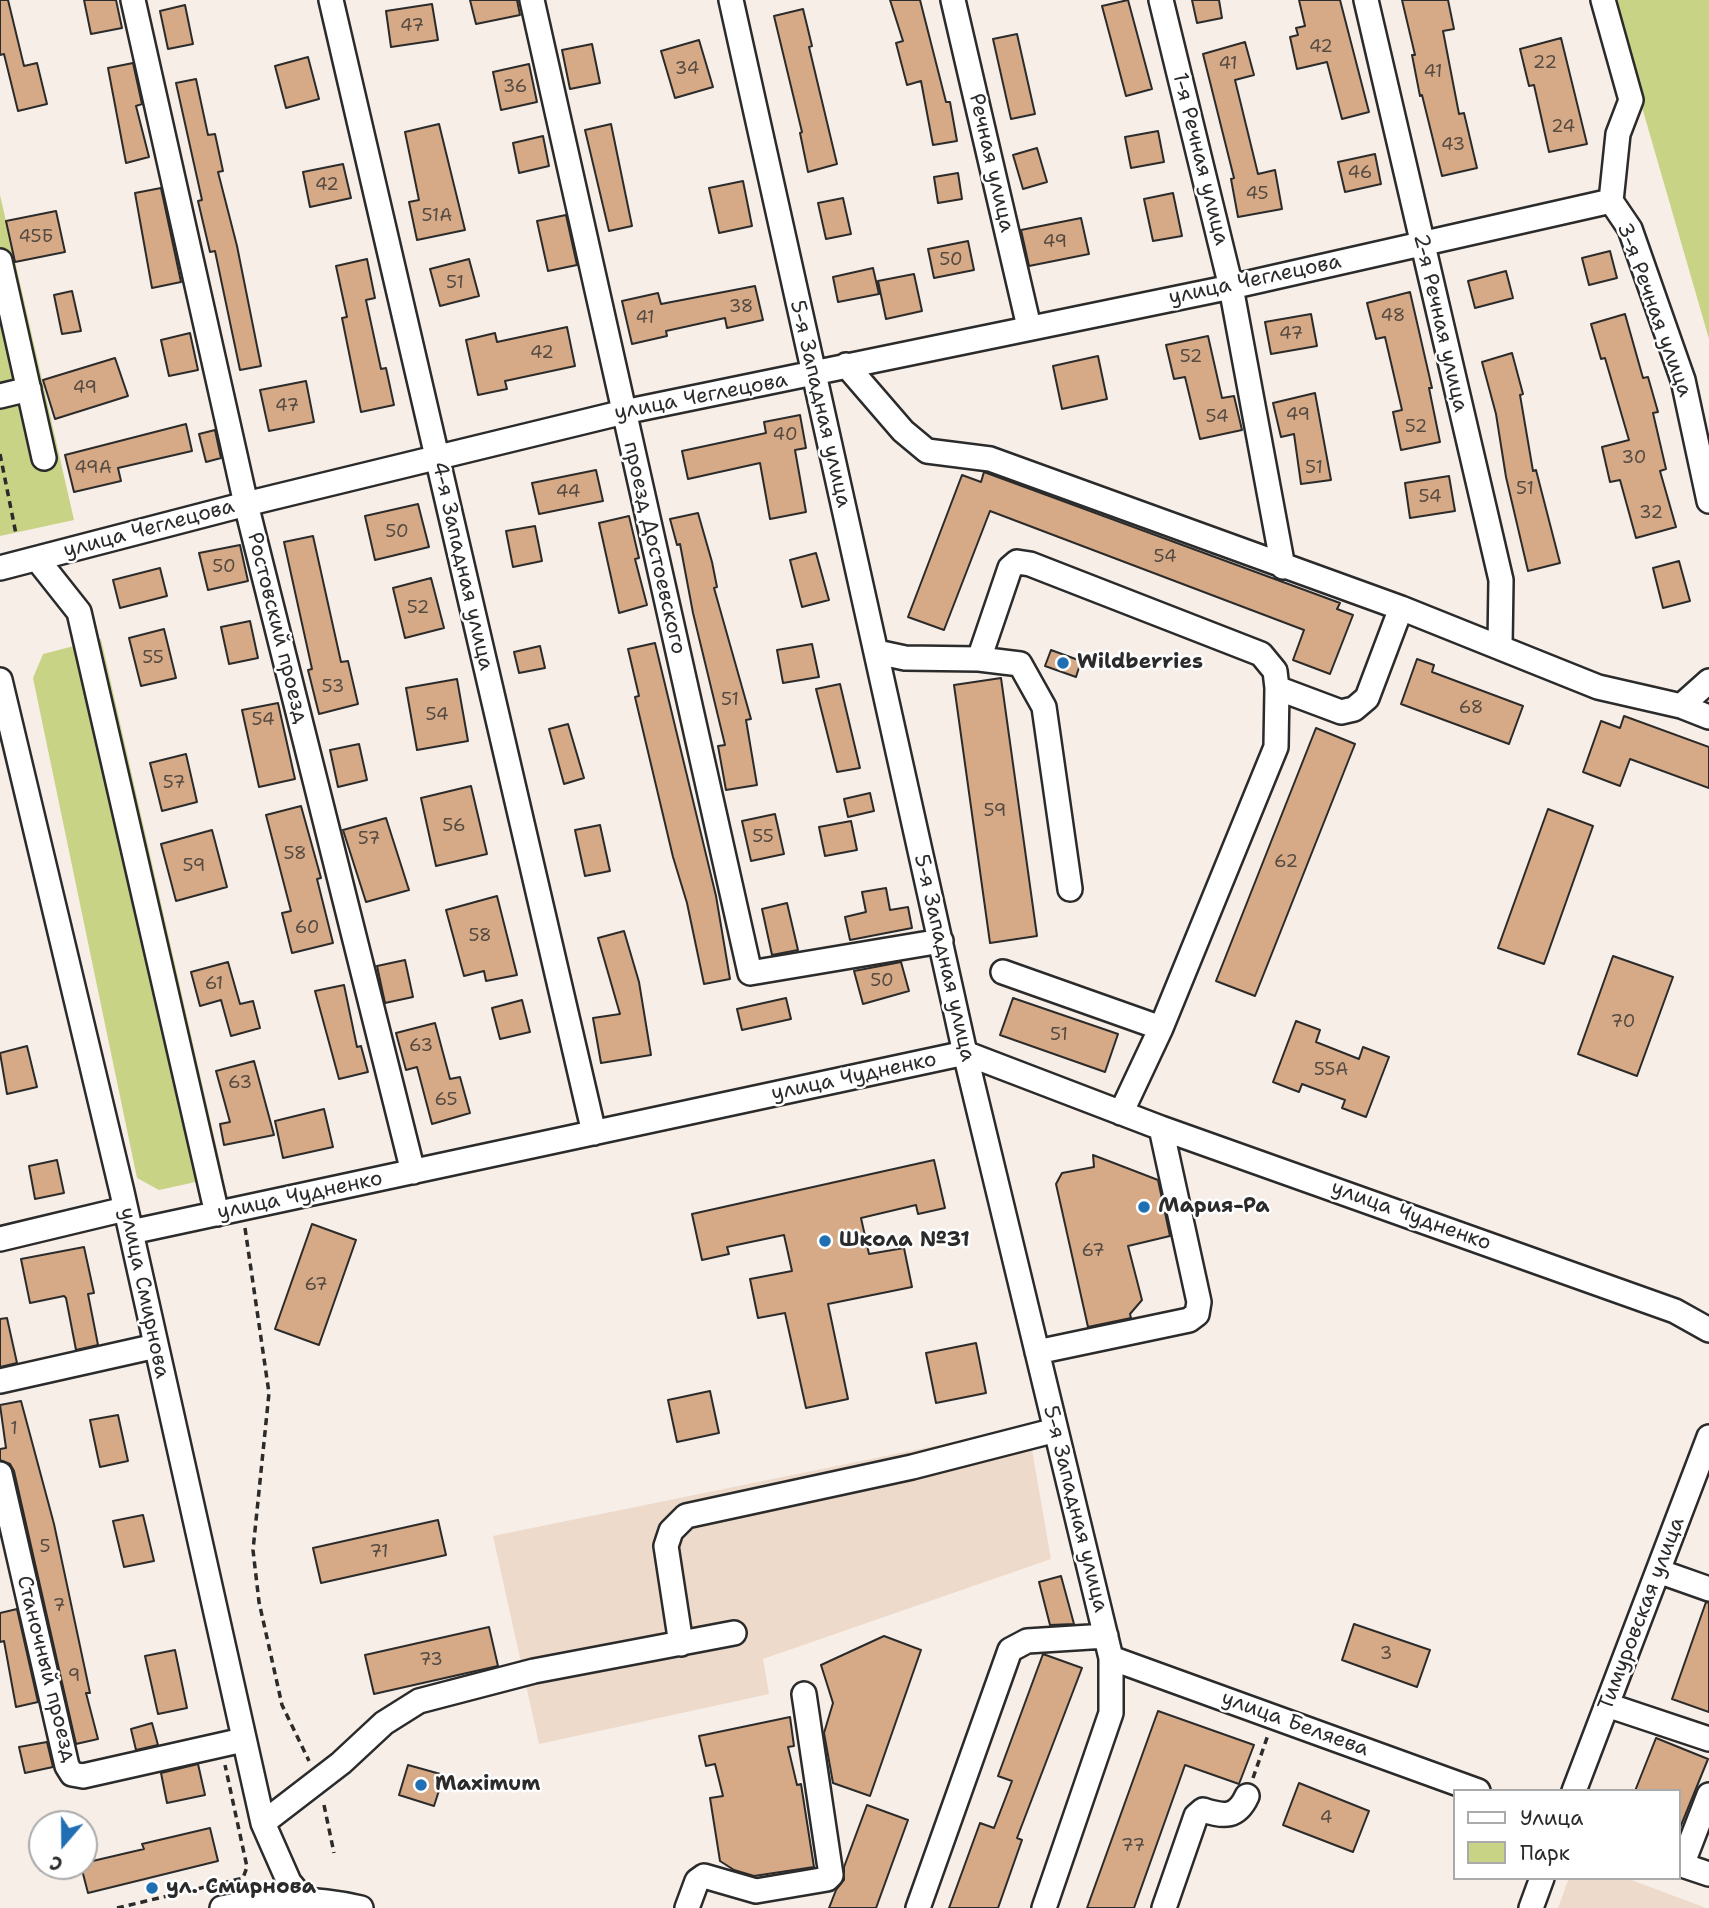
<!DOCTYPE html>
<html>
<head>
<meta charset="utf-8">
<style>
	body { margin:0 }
	#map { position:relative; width:1709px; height:1908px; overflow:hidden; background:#f7eee7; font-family:"Shantell Sans",sans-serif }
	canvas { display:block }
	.legend { position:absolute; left:1453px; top:1789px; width:228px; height:91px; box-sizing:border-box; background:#fff; border:2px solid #aaa; margin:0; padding:9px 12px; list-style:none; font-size:21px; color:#2b2b2b }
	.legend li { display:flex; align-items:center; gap:14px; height:35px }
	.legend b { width:35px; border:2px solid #aaa }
	.north { position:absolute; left:28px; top:1810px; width:70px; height:70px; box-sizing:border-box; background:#fff; border:2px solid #aaa; border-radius:50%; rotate:200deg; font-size:19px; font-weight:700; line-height:28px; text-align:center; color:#2b2b2b }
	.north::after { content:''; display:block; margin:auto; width:24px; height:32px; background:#1f6fb2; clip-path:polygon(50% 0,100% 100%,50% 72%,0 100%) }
</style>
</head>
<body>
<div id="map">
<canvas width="1709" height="1908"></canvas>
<ul class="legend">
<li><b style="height:9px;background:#fff"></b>Улица</li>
<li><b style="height:19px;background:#c8d386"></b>Парк</li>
</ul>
<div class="north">С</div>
</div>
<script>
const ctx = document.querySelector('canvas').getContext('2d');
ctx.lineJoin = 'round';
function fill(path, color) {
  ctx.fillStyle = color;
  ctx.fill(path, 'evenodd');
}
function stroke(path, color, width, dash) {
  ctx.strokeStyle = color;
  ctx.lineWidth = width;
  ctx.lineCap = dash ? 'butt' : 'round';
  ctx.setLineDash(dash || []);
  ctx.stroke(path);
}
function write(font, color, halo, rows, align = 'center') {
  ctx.font = font + ' "Shantell Sans",sans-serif';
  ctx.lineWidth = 5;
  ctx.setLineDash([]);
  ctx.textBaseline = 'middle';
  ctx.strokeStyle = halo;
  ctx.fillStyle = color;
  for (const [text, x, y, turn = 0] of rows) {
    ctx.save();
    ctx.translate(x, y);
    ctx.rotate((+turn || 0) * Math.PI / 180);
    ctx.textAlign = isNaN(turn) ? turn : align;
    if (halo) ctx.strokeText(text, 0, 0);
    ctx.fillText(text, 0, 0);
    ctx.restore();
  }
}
fill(new Path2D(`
	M1028,1427L1051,1559L763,1659L769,1694L539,1744L493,1536Z
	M1569,1878H1626L1706,1908H1558Z`), '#eddaca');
fill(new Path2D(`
	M1611,0H1709V339Z
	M0,195L74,520L0,536Z
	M101,639L223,1176L159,1190L137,1178L33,678L43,654Z`), '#c8d386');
const building = new Path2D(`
	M0,0H8L24,66L37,63L47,104L18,111L4,54L0,55Z
	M84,0H116L122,28L91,34Z
	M470,0H517L520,15L476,24Z
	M890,0H920L946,102H950L957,141L933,145L921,81L907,85L896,43L903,41Z
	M1128,0L1152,89L1126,96L1102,6Z
	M1192,0H1219L1222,18L1197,23Z
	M1299,0H1340L1369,112L1342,119L1327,62L1297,69L1290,37L1298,35L1296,28L1305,26Z
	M1402,0H1448L1454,29L1443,31L1459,114L1464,113L1477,168L1442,176L1422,95L1420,96L1412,55H1415Z
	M432,4L438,40L391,47L386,11Z
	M185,5L193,44L168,49L160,11Z
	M803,9L812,46L809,47L837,164L808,172L800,133L802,132L774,16Z
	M1017,34L1035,114L1011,119L993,39Z
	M1561,38L1587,144L1549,152L1534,85L1529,86L1520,49Z
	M699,40L713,87L675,98L661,51Z
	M1245,42L1254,75L1235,80L1258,174L1275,170L1282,209L1238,217L1231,179L1234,178L1203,54Z
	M592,44L600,83L570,89L562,50Z
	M308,57L319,99L286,108L275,66Z
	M133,63L142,104L136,106L149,157L126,163L108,68Z
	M529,64L537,102L501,110L493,72Z
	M196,79L208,135L215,134L223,171L218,172L237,246L261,366L240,370L215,251L210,252L198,201L202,200L176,83Z
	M439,124L465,230L417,240L409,202L419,200L405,132Z
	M611,124L632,226L609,231L585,130Z
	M1158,131L1164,162L1131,168L1125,137Z
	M543,136L549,166L519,173L513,143Z
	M1037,148L1047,182L1023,189L1013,155Z
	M1375,154L1381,184L1345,192L1338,162Z
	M343,164L351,198L310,207L303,172Z
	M958,173L962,199L938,203L934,177Z
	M743,181L752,226L719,233L709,188Z
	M161,188L181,282L152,288L135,193Z
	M1173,193L1182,236L1153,241L1144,199Z
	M843,198L851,234L826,239L818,203Z
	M56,211L65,252L15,262L6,221Z
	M566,215L577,265L548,271L537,221Z
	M1081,218L1089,254L1029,266L1021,230Z
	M968,241L974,270L934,278L928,249Z
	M1610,251L1617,278L1589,285L1582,258Z
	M367,259L375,298L366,300L381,369L386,368L394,405L361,412L342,318L347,317L336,266Z
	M469,259L479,296L440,306L430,269Z
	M873,268L879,294L838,302L833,277Z
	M1506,271L1513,298L1475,308L1468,281Z
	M914,274L922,311L886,319L878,281Z
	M755,286L763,320L727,328L725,318L666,331L667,336L632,344L622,301L658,293L661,304Z
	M72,291L81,331L62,334L54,295Z
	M1410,292L1432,388H1429L1440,442L1401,450L1393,412L1402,410L1385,337L1376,339L1367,303Z
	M1311,314L1317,346L1271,354L1265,322Z
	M1625,314L1643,378L1648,377L1658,412L1653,413L1666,469L1660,471L1676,527L1636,538L1620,480L1610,482L1602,447L1629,440L1605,358L1601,359L1591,324Z
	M567,327L575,366L505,381L507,389L478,395L466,340L495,333L497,342Z
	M190,333L198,370L169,376L161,340Z
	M1208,336L1222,398L1234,396L1242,430L1200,439L1185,377L1174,379L1166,345Z
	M1512,353L1523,394L1520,395L1533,471L1536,470L1560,563L1528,571L1506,477L1496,414L1482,362Z
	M1098,356L1107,399L1062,409L1053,366Z
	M115,358L128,396L55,419L43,380Z
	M306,381L314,422L269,431L260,390Z
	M1315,393L1331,480L1301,484L1294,434L1281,437L1273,403Z
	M800,415L806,448L795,450L806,512L770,519L760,463L688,479L682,451L766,433L764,422Z
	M186,424L192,451L118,468L121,481L74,492L65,455Z
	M215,430L221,458L206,462L199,434Z
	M596,470L603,501L539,514L532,483Z
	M984,472L1340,603L1337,609L1353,615L1330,674L1293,660L1304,630L990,511L944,630L908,617L962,475L981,482Z
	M1449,476L1455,511L1410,518L1405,483Z
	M418,504L429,547L375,560L365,516Z
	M698,513L712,562L717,587L714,588L751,719L746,720L757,785L726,790L718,746L725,745L693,613L680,544L677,545L670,519Z
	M629,516L639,558L635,559L647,605L619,613L599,523Z
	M535,526L542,561L513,567L506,531Z
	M313,536L341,662L348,661L358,704L319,714L308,670L312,669L284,542Z
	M240,545L248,581L208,590L199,553Z
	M816,553L829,600L802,607L790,560Z
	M1679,561L1690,601L1663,608L1653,568Z
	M160,568L167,596L120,608L113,580Z
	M431,578L444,628L405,638L393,588Z
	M250,621L258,658L229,664L221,627Z
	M164,629L176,678L141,686L129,638Z
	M655,643L716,896L730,979L704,984L687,903L673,857L635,697L639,696L628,649Z
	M812,644L819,677L783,683L777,650Z
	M540,646L545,668L519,673L514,652Z
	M1051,650L1081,661L1076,677L1045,666Z
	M1417,659L1434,665L1432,672L1523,706L1509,744L1401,704Z
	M1001,678L1037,936L990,943L954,685Z
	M457,679L468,741L417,750L406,688Z
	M840,684L860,768L837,772L816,689Z
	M278,703L295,779L259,787L242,710Z
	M1624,716L1709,747V788L1630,759L1620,786L1583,772L1601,721L1620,728Z
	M568,724L584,778L564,784L549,729Z
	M1316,728L1355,744L1255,996L1216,981Z
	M359,744L367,780L338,787L330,750Z
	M186,754L197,802L162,811L150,763Z
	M471,786L487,854L436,866L421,798Z
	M870,793L874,811L848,817L844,799Z
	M301,806L321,878L317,879L333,943L292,953L282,913L291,911L266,815Z
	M1548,809L1593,826L1544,964L1498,948Z
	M775,814L784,854L751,861L742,821Z
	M386,818L409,890L366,902L343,830Z
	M851,821L857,850L825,856L819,827Z
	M600,825L610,871L585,876L575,830Z
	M212,830L227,887L176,901L161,844Z
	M886,888L890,910L908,907L912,928L850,940L845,917L866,912L862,892Z
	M497,896L517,975L486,981L484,971L464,976L446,910Z
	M787,903L798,950L772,955L762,909Z
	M624,931L639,982L651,1055L601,1063L593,1018L620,1014L598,938Z
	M1613,956L1673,977L1637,1076L1578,1054Z
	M405,960L413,997L385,1003L377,966Z
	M228,962L240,1004L253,1001L260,1028L231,1036L221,1000L200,1006L191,972Z
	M901,962L909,991L863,1004L854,971Z
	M344,985L357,1047L361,1046L368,1072L339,1079L315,991Z
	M786,998L791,1019L742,1030L737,1009Z
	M1013,998L1118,1034L1105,1072L1000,1035Z
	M522,1000L530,1032L500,1039L492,1008Z
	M1296,1021L1320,1030L1316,1042L1359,1059L1363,1047L1389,1057L1366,1117L1342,1108L1345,1100L1302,1084L1299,1092L1273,1082Z
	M435,1023L450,1079L460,1077L470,1113L432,1124L417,1067L406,1070L396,1033Z
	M27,1046L37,1087L7,1094L0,1053Z
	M254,1061L274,1135L224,1145L220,1124L230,1122L216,1071Z
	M324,1109L333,1147L283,1158L275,1121Z
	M1093,1155L1158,1180L1170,1236L1128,1246L1142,1300L1130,1314L1131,1318L1088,1327L1056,1184L1062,1173L1094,1167Z
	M57,1160L64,1193L35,1199L29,1166Z
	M934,1160L945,1208L918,1214L916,1205L861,1218L869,1254L904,1248L912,1287L828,1304L848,1399L806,1408L785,1313L758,1318L750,1279L792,1271L784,1235L727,1247L729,1254L702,1260L692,1214Z
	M312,1224L356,1240L319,1345L275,1329Z
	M84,1247L94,1293L88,1294L98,1345L76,1350L66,1298L64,1296L30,1303L21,1259Z
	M7,1318L17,1363L0,1367V1319Z
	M976,1343L986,1393L936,1403L926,1353Z
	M710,1391L719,1433L677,1442L668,1400Z
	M21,1401L54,1524L90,1693H86L98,1739L76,1744L14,1471L10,1464L0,1460V1449L6,1448L0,1405Z
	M118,1415L128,1461L100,1467L90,1420Z
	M143,1515L154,1561L124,1567L113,1521Z
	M438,1520L446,1555L321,1583L313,1548Z
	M1061,1576L1074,1624L1050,1625L1039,1582Z
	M1706,1602L1709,1603V1712L1672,1699Z
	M17,1609L38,1702L16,1707L4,1641L0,1642V1613Z
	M1354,1624L1430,1650L1417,1687L1342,1660Z
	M489,1627L498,1666L374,1694L365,1655Z
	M884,1636L921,1650L870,1796L833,1783L824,1733L833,1703L821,1665Z
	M175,1650L187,1708L158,1714L145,1656Z
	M1043,1654L1082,1668L1017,1838L1022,1840L998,1908H949L980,1823L994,1828L1012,1781L998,1776Z
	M1158,1711L1254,1745L1239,1784L1185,1765L1134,1908H1087Z
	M790,1717L794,1746L788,1747L797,1785L801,1784L814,1867L754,1876L734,1870L720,1861L710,1798L723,1796L715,1764L706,1766L699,1736Z
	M152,1723L158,1745L136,1750L131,1729Z
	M1656,1738L1708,1759L1680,1828L1679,1791H1635Z
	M47,1742L53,1767L25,1773L19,1747Z
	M198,1764L205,1795L167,1803L161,1773Z
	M408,1765L444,1775L434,1806L399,1795Z
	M1299,1783L1369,1811L1353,1852L1283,1825Z
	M867,1805L908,1820L876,1908H829L836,1890L844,1880V1867Z
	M210,1828L218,1861L88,1893L81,1866L84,1863L144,1849L142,1844Z`);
fill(building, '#d6aa87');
stroke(building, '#2b2b2b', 2);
const minor = new Path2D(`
	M133,0L246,504L413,1172
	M331,0L594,1133
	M532,0L750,973L941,941
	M731,0L965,1053L1111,1658V1713L1044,1908
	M953,0L1029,327
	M1161,0L1231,287L1283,567
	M1366,0L1501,580L1500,646
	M1603,0L1631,100L1618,134L1611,201L1630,229L1683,380L1709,501
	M0,261L44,458
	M846,365L903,431L927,451L990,459L1401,608L1598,687L1681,706L1709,717
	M0,396L29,389
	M37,559L79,612L217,1214
	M0,568L246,504L624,412L1231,287L1611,201
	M877,652L905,658L979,659L1010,568L1017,562L1030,564L1261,654L1275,671L1277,688L1341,712L1354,709L1367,698L1401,608
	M979,659L1020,664L1044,707L1070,889
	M0,680L122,1192L263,1823L289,1882L303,1899
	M1681,706L1709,681
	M1003,972L1161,1028
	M1121,1113L1161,1028L1276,747L1277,688
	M131,1232L965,1053L1161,1128L1675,1311L1709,1330
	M0,1239L125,1209
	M1037,1352L1189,1320L1197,1314L1199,1302L1161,1128
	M0,1381L156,1346
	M0,1474L67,1766L72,1774L83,1776L243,1740
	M1658,1571L1709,1589
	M681,1644L666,1546L671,1531L686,1516L912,1467L1056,1430
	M1111,1658L1478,1791
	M1607,1705L1709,1739
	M1574,1791L1709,1437
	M263,1823L341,1763L384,1723L419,1701L534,1671L734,1633
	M1679,1864L1709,1874
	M1682,1865L1709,1795
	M222,1908C268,1897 315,1897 361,1908
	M687,1908L697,1881L704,1876L756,1891L827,1879L831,1875L804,1694
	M918,1908L1010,1650L1027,1641L1106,1636
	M1164,1908L1196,1816L1203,1810C1224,1817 1237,1818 1247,1796
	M1531,1908L1542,1878`);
stroke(minor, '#2b2b2b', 28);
stroke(new Path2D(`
	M0,454L16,534
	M245,1228L269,1393L253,1550L259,1602L282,1705L309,1761
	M1253,1778L1268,1735
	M324,1805L334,1853
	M117,1908L243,1878L247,1867L225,1765`), '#2b2b2b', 3.5, [7, 5]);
stroke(minor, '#fff', 23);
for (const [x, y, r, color] of [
	[1063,663,7,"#1f6fb2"],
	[1144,1207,7,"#1f6fb2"],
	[825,1241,7,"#1f6fb2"],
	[421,1785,7,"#1f6fb2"],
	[152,1888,7,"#1f6fb2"]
]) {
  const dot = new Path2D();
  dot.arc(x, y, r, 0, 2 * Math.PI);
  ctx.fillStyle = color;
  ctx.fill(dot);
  stroke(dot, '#fff', 2.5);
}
write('18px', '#564b42', null, [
	["47",412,26],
	["42",1321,47],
	["22",1545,63],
	["41",1228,64],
	["34",687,69],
	["41",1433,72],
	["36",515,87],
	["24",1563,127],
	["43",1453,145],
	["46",1360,173],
	["42",327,185],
	["45",1257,194],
	["51А",437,216],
	["45Б",36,237],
	["49",1055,242],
	["50",951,260],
	["51",455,283],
	["38",741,307],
	["48",1393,316],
	["41",645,318],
	["47",1291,334],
	["42",542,353],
	["52",1191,357],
	["49",85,388],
	["47",287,406],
	["49",1298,415],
	["54",1217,417],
	["52",1416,427],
	["40",785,435],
	["30",1634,458],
	["49А",93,468],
	["51",1314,468],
	["51",1525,489],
	["44",568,492],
	["54",1430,497],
	["32",1651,513],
	["50",397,532],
	["54",1165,557],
	["50",224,567],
	["52",418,608],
	["55",153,658],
	["53",333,687],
	["51",730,700],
	["68",1471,708],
	["54",437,715],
	["54",263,720],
	["57",174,783],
	["59",995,811],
	["56",454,826],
	["55",763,837],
	["57",369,839],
	["58",295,854],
	["62",1286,862],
	["59",194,866],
	["60",307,928],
	["58",480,936],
	["50",882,981],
	["61",214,984],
	["70",1623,1022],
	["51",1059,1035],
	["63",421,1046],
	["55А",1331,1070],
	["63",240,1083],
	["65",446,1100],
	["67",1093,1251],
	["67",316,1285],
	["1",14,1429],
	["5",45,1547],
	["71",379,1552],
	["7",59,1606],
	["3",1386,1654],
	["73",431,1660],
	["9",74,1676],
	["4",1326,1818],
	["77",1133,1846]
]);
write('21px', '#2b2b2b', '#fff', [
	["1-я Речная улица",1200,159,76],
	["Речная улица",991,163,77],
	["улица Чеглецова",1255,280,-12],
	["3-я Речная улица",1654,310,70],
	["2-я Речная улица",1440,323,77],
	["улица Чеглецова",701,397,-11],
	["5-я Западная улица",820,404,77],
	["улица Чеглецова",149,529,-15],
	["проезд Достоевского",654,548,77],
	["4-я Западная улица",462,566,77],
	["Ростовский проезд",277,628,76],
	["5-я Западная улица",944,958,77],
	["улица Чудненко",854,1077,-12],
	["улица Чудненко",300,1196,-12],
	["улица Чудненко",1411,1216,20],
	["улица Смирнова",144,1293,78],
	["5-я Западная улица",1075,1509,76],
	["Тимуровская улица",1642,1614,-69],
	["Станочный проезд",46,1669,76],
	["улица Беляева",1295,1724,20]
]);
write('bold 21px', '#2b2b2b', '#fff', [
	["Wildberries",1077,663],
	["Мария-Ра",1158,1207],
	["Школа №31",839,1241],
	["Maximum",435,1785],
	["ул. Смирнова",166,1888]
], 'left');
</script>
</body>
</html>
